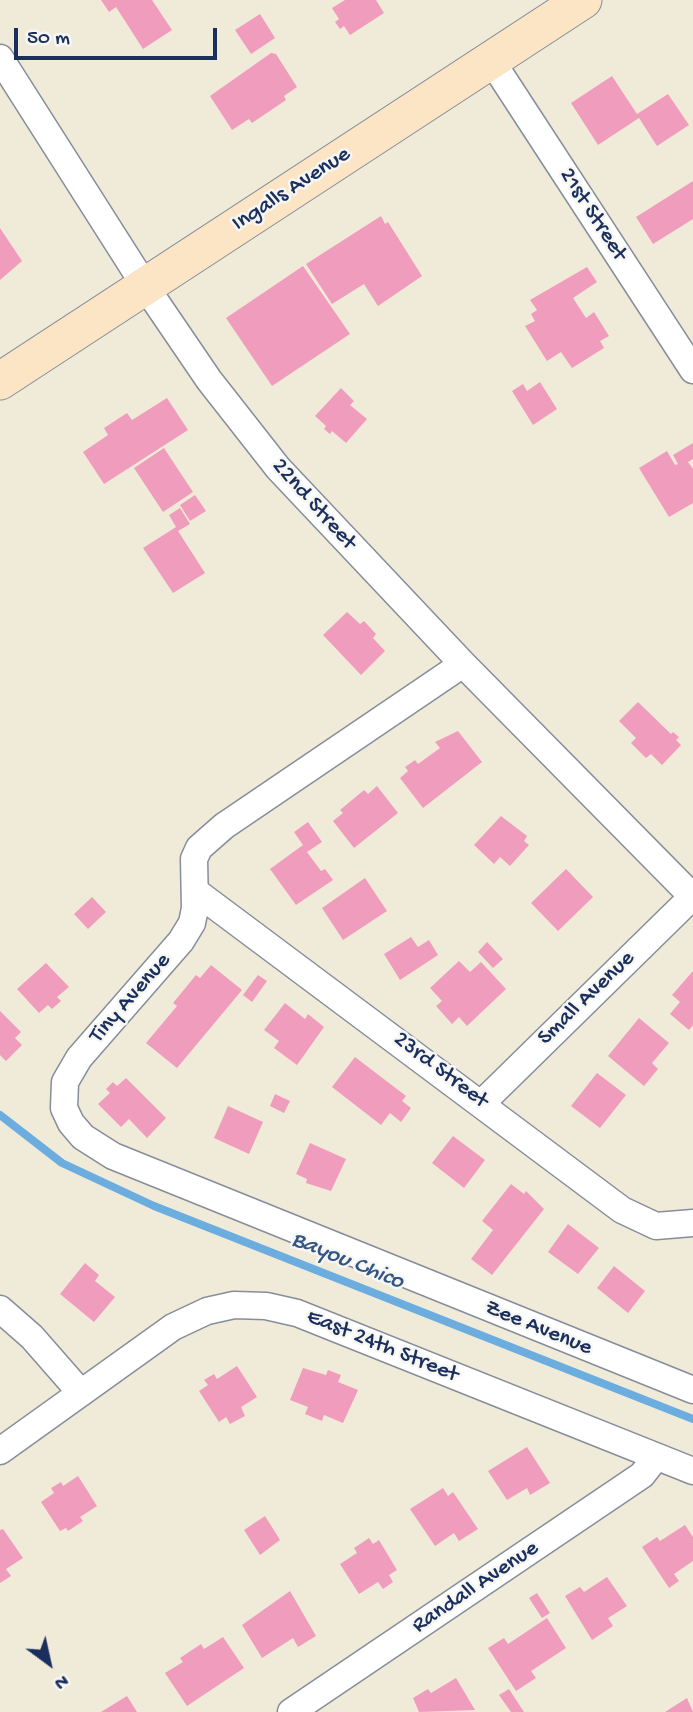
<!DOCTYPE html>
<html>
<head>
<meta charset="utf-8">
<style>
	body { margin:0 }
	#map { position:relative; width:693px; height:1712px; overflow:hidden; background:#f0ebd8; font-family:"Gochi Hand",sans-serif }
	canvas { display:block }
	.north { position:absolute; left:14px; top:1628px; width:70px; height:70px; -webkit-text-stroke:5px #f6f6f2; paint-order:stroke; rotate:147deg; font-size:19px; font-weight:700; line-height:28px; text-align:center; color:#1b2f5e }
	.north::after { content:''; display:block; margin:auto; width:24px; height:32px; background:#1b2f5e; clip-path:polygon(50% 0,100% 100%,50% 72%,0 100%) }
	.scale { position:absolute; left:14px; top:28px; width:203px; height:32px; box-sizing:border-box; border:4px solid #1b2f5e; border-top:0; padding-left:9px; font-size:21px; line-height:24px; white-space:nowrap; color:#1b2f5e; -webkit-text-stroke:5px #f6f6f2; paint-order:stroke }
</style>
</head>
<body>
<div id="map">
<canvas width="693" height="1712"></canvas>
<div class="north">N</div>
<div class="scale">50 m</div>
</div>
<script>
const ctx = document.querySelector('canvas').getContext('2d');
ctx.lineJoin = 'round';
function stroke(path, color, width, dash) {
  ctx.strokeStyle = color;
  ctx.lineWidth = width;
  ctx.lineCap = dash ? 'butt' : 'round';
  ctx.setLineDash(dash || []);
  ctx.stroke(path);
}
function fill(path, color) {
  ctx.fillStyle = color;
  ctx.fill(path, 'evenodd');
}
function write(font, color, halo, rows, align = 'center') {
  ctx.font = font + ' "Gochi Hand",sans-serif';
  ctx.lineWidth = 5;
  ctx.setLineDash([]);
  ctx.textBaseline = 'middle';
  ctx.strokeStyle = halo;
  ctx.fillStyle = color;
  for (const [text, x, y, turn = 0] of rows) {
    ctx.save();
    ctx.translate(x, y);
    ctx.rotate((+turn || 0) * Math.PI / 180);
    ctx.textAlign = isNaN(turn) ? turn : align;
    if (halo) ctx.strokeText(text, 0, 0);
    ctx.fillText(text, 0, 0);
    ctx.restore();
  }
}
stroke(new Path2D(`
	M0,1115L62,1163L154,1206L693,1419`), '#6cade0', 8);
fill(new Path2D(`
	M101,0H152L172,30L143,49L116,7L109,12Z
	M345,0H376L384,13L350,35L344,26L340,29L335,22L339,19L332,8Z
	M260,14L275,38L251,54L235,30Z
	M271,53L276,54L297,87L284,96L286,100L252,123L249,119L232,130L210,96Z
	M612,76L637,114L668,94L689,125L657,146L639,118L598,145L571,103Z
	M693,181V219L653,244L636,217Z
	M381,216L385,224L388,222L422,276L378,306L364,284L332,304L306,264Z
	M0,228L22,261L0,280Z
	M303,266L350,334L272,386L226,318Z
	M587,267L597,282L573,298L586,318L594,312L609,336L600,341L604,348L572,368L561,352L547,361L525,326L535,321L531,314L537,310L530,300Z
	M540,382L557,409L533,425L512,391L523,384L527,391Z
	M341,388L354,401L350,405L367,419L346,443L332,431L330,434L324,429L326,426L315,416Z
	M167,398L188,430L104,484L83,452L108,435L104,428L127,413L132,420Z
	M693,443V459L688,462L693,469V503L669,517L639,468L667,451L675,465L678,464L673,455Z
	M164,448L193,492L163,512L134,468Z
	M195,495L206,511L190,521L180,505Z
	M180,508L190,524L178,531L205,573L173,593L143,548L176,527L169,515Z
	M347,612L360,624L364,621L376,634L373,638L385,651L361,675L323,635Z
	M638,702L671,734L673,732L679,737L676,740L681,745L662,765L651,754L646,758L631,743L636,738L619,721Z
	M458,731L482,762L423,808L400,778L408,771L405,767L415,760L418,764L440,748L435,742Z
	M377,786L398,813L354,848L333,821L343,813L340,810L364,790L368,794Z
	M501,816L527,836L524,841L529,845L510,866L500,857L494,864L474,845Z
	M308,822L322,842L307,852L321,871L325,869L333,880L296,905L270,869L303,845L294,832Z
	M566,869L593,897L558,931L531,903Z
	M365,878L387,911L343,940L322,908Z
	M92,897L106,912L88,929L74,914Z
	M411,937L418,947L429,940L438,955L400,980L384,954Z
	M487,942L503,959L493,968L478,952Z
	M459,961L470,972L481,962L506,989L467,1026L459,1017L452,1024L436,1006L442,1001L430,988Z
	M46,963L69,987L57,997L61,1001L52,1009L48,1005L39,1013L17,989Z
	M211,965L242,990L177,1068L146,1043L177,1006L173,1003L196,975L200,978Z
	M693,971V1025L689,1030L670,1014L680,1002L672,995Z
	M258,975L267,981L252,1002L243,995Z
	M285,1003L305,1019L308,1014L324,1027L297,1065L274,1048L279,1041L264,1030Z
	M0,1011L21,1032L15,1038L22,1045L6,1061L0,1055Z
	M639,1018L669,1043L652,1063L658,1069L644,1086L608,1056Z
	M355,1057L406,1096L402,1101L411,1108L401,1122L390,1113L381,1125L332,1087Z
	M597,1073L626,1095L600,1128L571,1106Z
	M126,1078L166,1118L147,1138L129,1119L121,1127L98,1104L110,1093L106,1089L113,1082L117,1086Z
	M275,1094L290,1101L284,1113L270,1106Z
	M228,1106L263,1122L249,1154L214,1138Z
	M453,1136L485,1160L464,1188L432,1163Z
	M310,1143L346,1159L331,1191L306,1183L307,1179L296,1174Z
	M511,1184L524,1194L526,1191L544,1209L492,1275L471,1259L493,1230L482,1221Z
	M568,1224L599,1248L578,1274L548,1252Z
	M85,1263L99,1275L95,1281L115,1297L94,1322L60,1294Z
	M614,1266L645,1291L628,1313L597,1288Z
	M237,1366L257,1397L241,1407L245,1416L230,1424L226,1417L219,1422L199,1391L208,1385L204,1380L214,1374L217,1379Z
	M303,1368L326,1375L328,1370L341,1375L338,1382L358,1390L343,1423L324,1415L322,1421L305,1414L308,1407L290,1400Z
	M527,1447L550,1483L530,1495L527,1488L507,1500L488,1471Z
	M78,1476L97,1506L80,1517L83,1521L68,1531L66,1528L60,1531L41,1502L54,1493L51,1488L61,1482L63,1486Z
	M443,1488L448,1496L453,1492L478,1529L459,1541L454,1533L435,1546L410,1509Z
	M265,1516L280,1540L260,1555L244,1530Z
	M685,1525L693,1537V1561L674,1574L679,1581L669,1588L642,1547L657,1537L660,1541Z
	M3,1529L23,1558L6,1569L11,1576L0,1583V1530Z
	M369,1538L373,1544L379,1540L397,1570L389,1575L393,1582L383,1589L378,1582L359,1594L340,1564L357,1553L354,1548Z
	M607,1577L627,1606L608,1618L613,1626L592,1640L565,1596L580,1587L584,1592Z
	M290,1591L316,1636L298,1647L293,1638L262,1658L242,1625Z
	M537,1593L550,1613L542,1618L529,1598Z
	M547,1618L566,1648L531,1671L536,1678L516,1691L488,1648L504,1638L508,1644Z
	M223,1637L244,1668L187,1706L165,1673L183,1662L180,1658L201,1644L204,1649Z
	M456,1678L475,1710L419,1712L413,1698L428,1689L431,1693Z
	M509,1689L524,1712H511L499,1695Z
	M127,1696L137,1712H101Z
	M687,1698L693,1712H665Z`), '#f09cbd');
const minor = new Path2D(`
	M0,58L145,286L209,380L278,468L463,664L693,897
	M491,60L693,370
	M463,664L224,826L199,848L194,859L195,908L192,923L181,941L79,1058L65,1082L64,1108L71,1123L83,1137L113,1156L693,1390
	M195,891L622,1210L656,1226L693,1223
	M482,1103L692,897
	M0,1309L32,1337L81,1393
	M0,1451L173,1327L207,1311L234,1305L266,1306L297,1313L693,1471
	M291,1712L642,1475L656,1457`);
const secondary = new Path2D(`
	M0,381L583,0`);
stroke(minor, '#868d9b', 29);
stroke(secondary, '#868d9b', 39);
stroke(minor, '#fff', 26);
stroke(secondary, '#fce5c4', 37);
write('23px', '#1b2f5e', '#f6f6f2', [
	["Ingalls Avenue",292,190,-33],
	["21st Street",592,215,57],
	["22nd Street",313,505,48],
	["Tiny Avenue",131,999,-49],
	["Small Avenue",587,999,-44],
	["23rd Street",440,1071,37],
	["Zee Avenue",538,1329,22],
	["East 24th Street",382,1347,22],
	["Randall Avenue",476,1588,-34]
]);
write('italic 24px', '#335585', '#f6f6f2', [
	["Bayou Chico",347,1262,22]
]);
</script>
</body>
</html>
